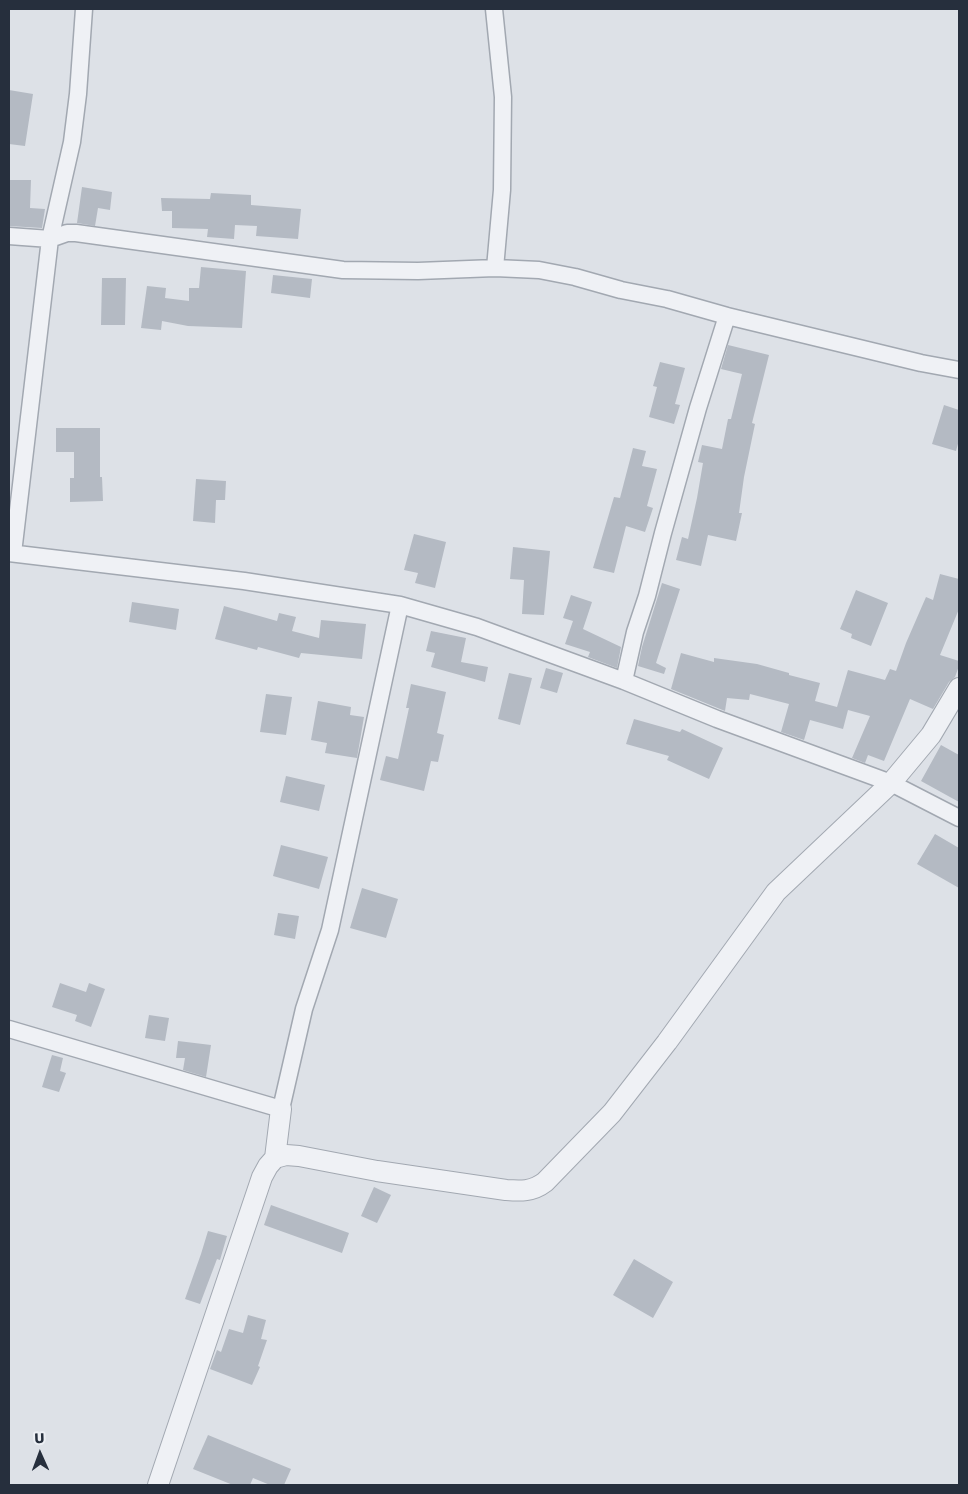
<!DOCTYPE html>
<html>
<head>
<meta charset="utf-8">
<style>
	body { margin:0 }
	#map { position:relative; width:968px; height:1494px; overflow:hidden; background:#dde1e7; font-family:Rubik,sans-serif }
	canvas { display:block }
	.frame { position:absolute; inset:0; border:10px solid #262f3d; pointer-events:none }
	.north { position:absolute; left:15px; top:1429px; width:50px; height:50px; -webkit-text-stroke:4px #eceff4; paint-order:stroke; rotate:358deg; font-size:14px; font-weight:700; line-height:20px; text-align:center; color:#262f3d }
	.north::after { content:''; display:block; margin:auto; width:18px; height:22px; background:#262f3d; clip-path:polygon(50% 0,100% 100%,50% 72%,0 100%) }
</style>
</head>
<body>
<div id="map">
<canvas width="968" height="1494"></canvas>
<div class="frame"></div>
<div class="north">U</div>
</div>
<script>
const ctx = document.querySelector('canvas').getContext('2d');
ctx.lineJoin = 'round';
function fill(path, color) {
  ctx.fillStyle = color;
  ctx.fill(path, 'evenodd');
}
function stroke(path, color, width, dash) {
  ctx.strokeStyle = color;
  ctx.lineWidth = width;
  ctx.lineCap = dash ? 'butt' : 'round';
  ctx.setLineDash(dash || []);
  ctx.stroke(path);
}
fill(new Path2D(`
	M9,90L33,94L25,146L9,144Z
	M9,180H31L30,208L45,209L42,228L9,226Z
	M82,187L112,192L110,210L98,208L95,226L77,223Z
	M211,193L251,195V205L301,209L298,239L256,236L257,226L235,225L234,239L207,237L208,229L172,228V211H162L161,198L210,199Z
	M201,267L246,271L242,328L188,326L162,321L161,330L141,328L147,286L166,288L165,298L189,301V288H199Z
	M273,275L312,279L310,298L271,293Z
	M102,278H126L125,325H101Z
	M728,345L769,355L752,423L755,424L744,477L739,513H742L736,541L708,535L701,566L676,560L682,537L688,539L697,498L703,463L698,462L702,445L722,449L728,419H731L742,374L721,369Z
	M660,362L685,368L675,404L680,405L674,424L649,417L657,387L653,386Z
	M944,405L959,410V440L956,451L932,444Z
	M56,428H100V477H102L103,501L70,502V478H74V452H56Z
	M633,448L646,451L642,466L657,469L647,506L653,508L645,532L626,526L614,573L593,568L614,497L620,498Z
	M196,479L226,481L225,500H216L215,523L193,521Z
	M414,534L446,542L435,588L415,583L418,573L404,570Z
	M513,547L550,551L544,615L522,614L524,580L510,579Z
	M940,574L959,579V609L940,655L959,661V666L955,677L949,682L933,709L910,699L884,761L868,755L865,763L852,758L870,716L848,710L843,729L810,720L804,740L781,732L789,704L750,694L749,700L727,698L725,711L671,689L681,653L714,662V658L757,664L789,673V675L820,683L815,701L837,707L848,670L885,680L890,669L896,671L906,643L926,597L933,600Z
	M662,583L680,589L656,663L666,668L664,674L638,666L642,647Z
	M856,590L888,603L871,646L851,638L852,634L840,629Z
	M571,595L592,602L583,629L621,647L617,668L588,657L590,652L565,644L573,621L563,618Z
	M132,602L179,609L176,630L129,622Z
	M224,606L277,621L279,613L296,617L292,631L319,638L321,620L366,624L362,659L301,653L299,658L258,647L257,650L215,639Z
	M431,631L466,638L461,662L488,667L485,682L431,667L435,653L426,651Z
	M546,668L563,673L557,693L540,688Z
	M509,673L532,678L520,725L498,719Z
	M411,684L446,692L437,733L444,735L438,762L431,761L424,791L380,780L386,756L398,759L409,708H406Z
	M266,694L292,697L286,735L260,732Z
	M318,701L351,707L350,715L364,717L357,758L325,753L327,743L311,740Z
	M634,719L680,732L682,729L723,748L709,779L667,760L669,756L626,744Z
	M941,745L959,755V802L921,781Z
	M286,776L325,785L319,811L280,802Z
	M935,834L959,848V888L917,864Z
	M281,845L328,857L319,889L273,876Z
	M362,888L398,899L386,938L350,928Z
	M278,913L299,916L295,939L274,935Z
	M60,983L86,992L89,983L105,989L91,1027L75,1021L77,1015L52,1007Z
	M149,1015L169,1018L165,1041L145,1038Z
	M178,1041L211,1045L206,1077L183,1070L185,1058H176Z
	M52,1055L63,1058L60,1071L66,1073L59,1092L42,1087Z
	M374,1187L391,1195L377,1223L361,1216Z
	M271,1205L349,1233L342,1253L264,1225Z
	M208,1231L227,1236L220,1260L217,1259L200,1304L185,1299L201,1254Z
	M634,1259L673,1282L653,1318L613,1295Z
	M248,1315L266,1320L261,1339L267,1340L258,1366L260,1367L252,1385L210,1369L217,1350L221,1352L229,1329L243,1333Z
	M208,1435L291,1469L284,1485H270L253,1478L250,1485H233L193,1469Z`), '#b4bac3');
const minor = new Path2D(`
	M494,9L503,97L502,190L495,268
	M9,236L50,239L67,233H76L343,270L418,271L495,268L539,270L575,277L621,290L667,299L727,316L921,363L959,370
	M9,553L244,581L400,605L477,627L624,681L717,719L891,783L959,818
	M13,553L50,239L72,142L78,94L84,9
	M624,681L635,632L647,596L663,533L698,408L727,316
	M9,1029L281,1109L304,1009L330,930L400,605`);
const tertiary = new Path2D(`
	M275,1158L281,1109
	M158,1485L262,1177L268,1166L275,1158L286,1155L299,1156L377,1171L506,1190C520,1191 532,1192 545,1182L612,1113L667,1042L776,892L891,783L931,735L959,688`);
stroke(minor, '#a2a8b1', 19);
stroke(tertiary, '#a2a8b1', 22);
stroke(minor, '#eff1f5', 16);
stroke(tertiary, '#eff1f5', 20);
</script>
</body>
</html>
